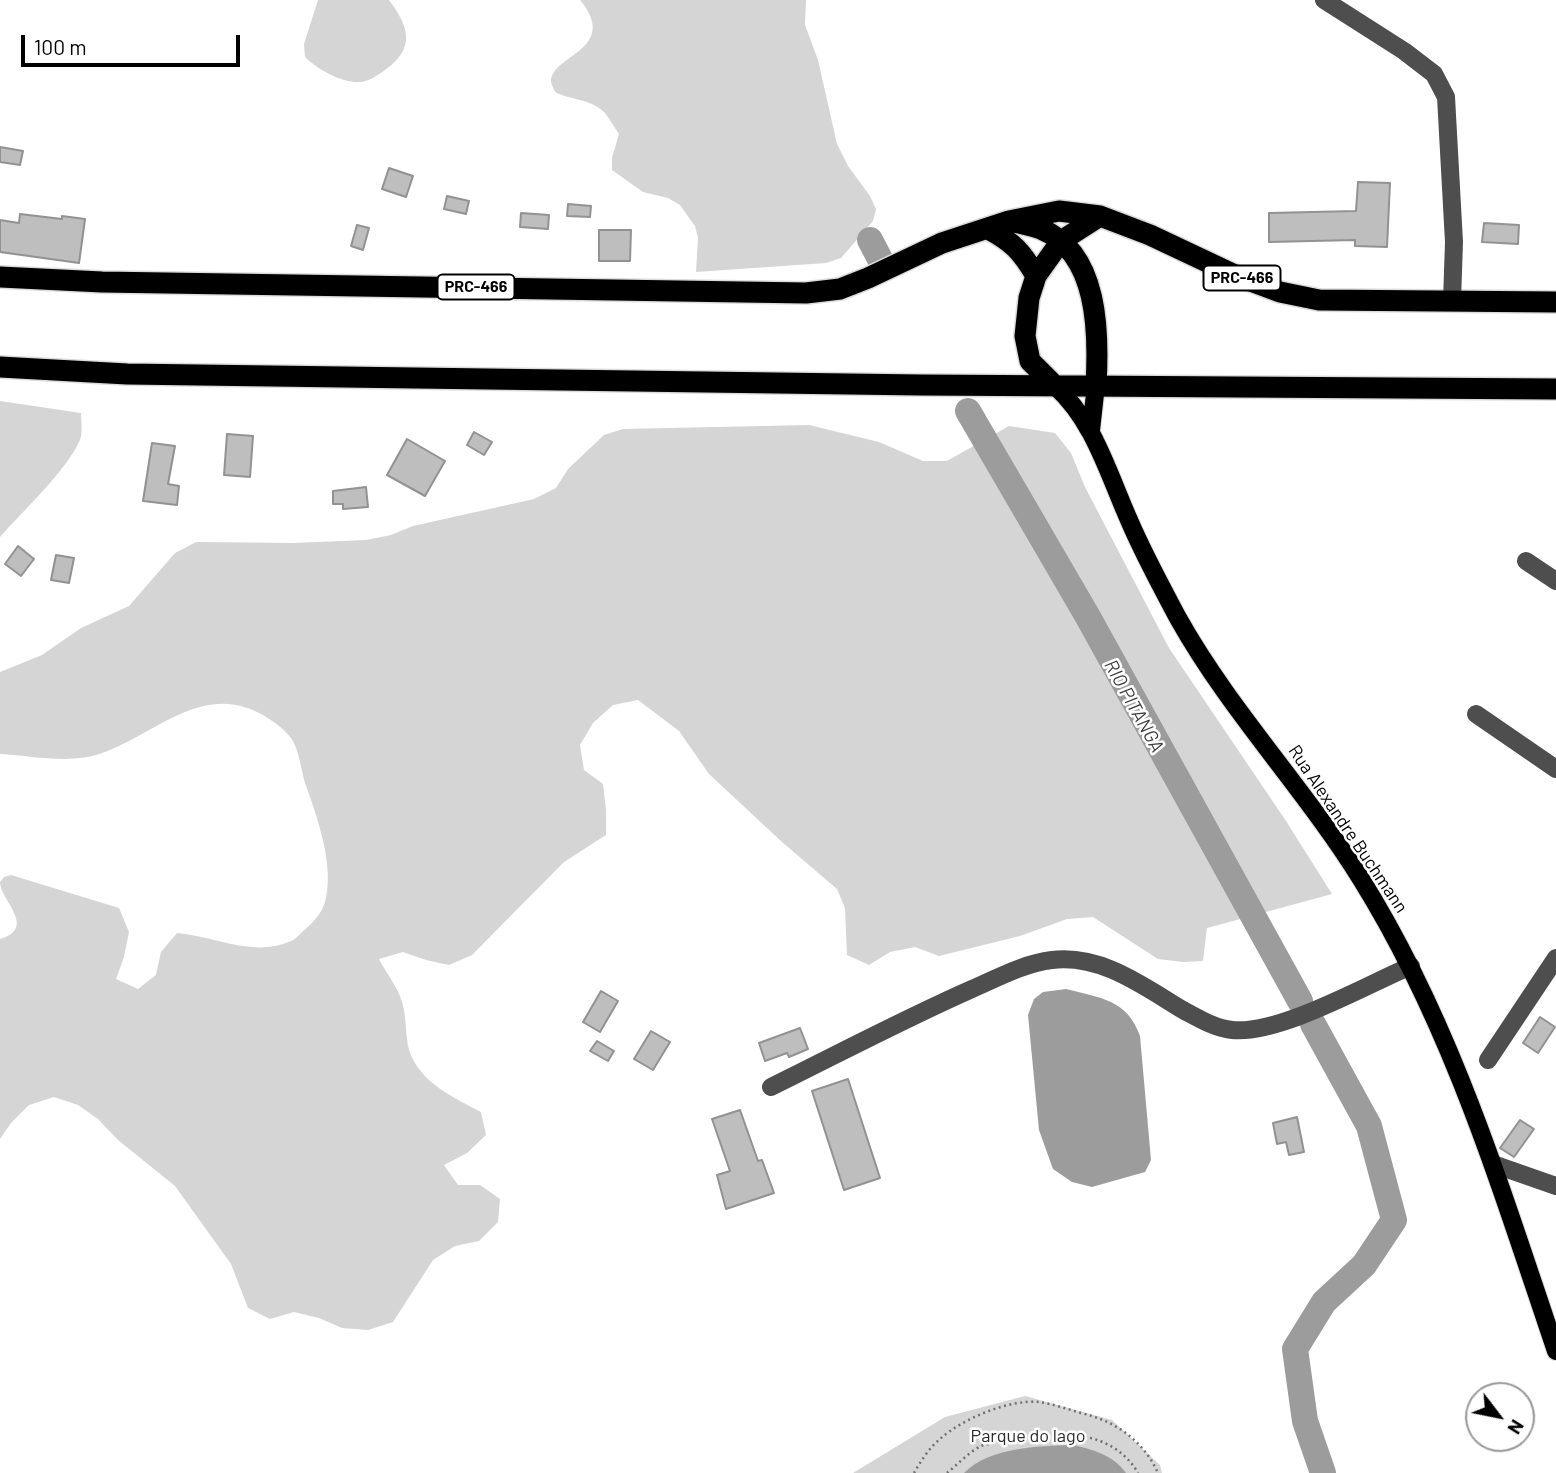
<!DOCTYPE html>
<html>
<head>
<meta charset="utf-8">
<style>
	body { margin:0 }
	#map { position:relative; width:1556px; height:1473px; overflow:hidden; background:#fff; font-family:Barlow,sans-serif }
	canvas { display:block }
	.north { position:absolute; left:1465px; top:1382px; width:70px; height:70px; box-sizing:border-box; background:#fff; border:2px solid #999; border-radius:50%; rotate:122deg; font-size:19px; font-weight:700; line-height:28px; text-align:center; color:#000 }
	.north::after { content:''; display:block; margin:auto; width:24px; height:32px; background:#000; clip-path:polygon(50% 0,100% 100%,50% 72%,0 100%) }
	.scale { position:absolute; left:21px; top:35px; width:219px; height:32px; box-sizing:border-box; border:4px solid #000; border-top:0; padding-left:9px; font-size:21px; line-height:24px; white-space:nowrap; color:#000; -webkit-text-stroke:5px #fff; paint-order:stroke }
</style>
</head>
<body>
<div id="map">
<canvas width="1556" height="1473"></canvas>
<div class="north">N</div>
<div class="scale">100 m</div>
</div>
<script>
const ctx = document.querySelector('canvas').getContext('2d');
ctx.lineJoin = 'round';
function fill(path, color) {
  ctx.fillStyle = color;
  ctx.fill(path, 'evenodd');
}
function stroke(path, color, width, dash) {
  ctx.strokeStyle = color;
  ctx.lineWidth = width;
  ctx.lineCap = dash ? 'butt' : 'round';
  ctx.setLineDash(dash || []);
  ctx.stroke(path);
}
function write(font, color, halo, rows, align = 'center') {
  ctx.font = font + ' Barlow,sans-serif';
  ctx.lineWidth = 5;
  ctx.setLineDash([]);
  ctx.textBaseline = 'middle';
  ctx.strokeStyle = halo;
  ctx.fillStyle = color;
  for (const [text, x, y, turn = 0] of rows) {
    ctx.save();
    ctx.translate(x, y);
    ctx.rotate((+turn || 0) * Math.PI / 180);
    ctx.textAlign = isNaN(turn) ? turn : align;
    if (halo) ctx.strokeText(text, 0, 0);
    ctx.fillText(text, 0, 0);
    ctx.restore();
  }
}
fill(new Path2D(`
	M318,0H389C409,27 416,48 385,70C378,75 368,82 360,82C341,83 317,69 305,57L304,44Z
	M580,0H806L805,25L818,60L837,144L848,166L870,196L876,209L873,221L841,258L826,263L696,272L698,238L695,226L680,205L668,198L643,192L612,170V158L619,134C614,127 609,117 603,111C590,99 570,100 555,92C554,89 552,86 551,82C550,55 621,50 580,0Z
	M0,401L81,413C81,421 83,432 80,440C67,470 23,511 0,537Z
	M809,425L879,442L923,461H947L1009,426L1055,433L1071,453L1085,487L1169,648L1286,821L1332,894L1207,928L1203,961L1183,962L1158,959L1093,917L1067,919L1020,936L939,956L915,947L890,952L869,965L847,955L845,908L837,889L782,842L709,774L679,731L638,700L613,705L593,723L580,745L584,770L603,784L606,810V835L564,862L472,955L449,965L426,960L403,952L379,959C386,973 398,987 402,1002C407,1018 405,1035 409,1050C420,1083 453,1097 481,1112L486,1135L467,1153L444,1165L458,1185H480L500,1199L498,1222L479,1241L455,1246L433,1260L393,1322L368,1330L342,1328L319,1318L294,1312L270,1319L248,1308L231,1264L175,1186L118,1140L98,1119L78,1105L54,1097L29,1105L11,1123L0,1139V939C38,928 0,900 0,882L4,877L11,875L119,908L129,932L124,957L116,979L138,989L156,975L161,952L177,933C215,936 253,958 291,941C296,939 299,935 303,931C312,924 322,913 325,902C335,866 317,816 305,783C301,770 299,749 291,738C282,726 261,712 247,708C196,690 151,735 105,752C73,765 34,756 0,754V672L42,655L81,628L129,606L175,553L196,542L293,543L366,540L391,535L413,526L534,499L556,488L568,469L604,435L623,429Z
	M1025,1396L1112,1420L1160,1465L1162,1473H853L945,1417Z`), '#d5d5d5');
fill(new Path2D(`
	M1066,989C1100,998 1127,999 1140,1036L1151,1160L1145,1172L1092,1187L1072,1182L1053,1169L1039,1130L1028,1015L1034,999L1043,992Z
	M1072,1445C1092,1449 1113,1455 1126,1473H964C990,1447 1038,1446 1072,1445Z`), '#9c9c9c');
stroke(new Path2D(`
	M870,240L880,259
	M968,411L1088,617L1300,1001
	M1313,1024L1369,1126L1394,1220L1364,1265L1324,1302L1295,1349L1305,1421L1323,1473`), '#9c9c9c', 26);
const building = new Path2D(`
	M0,147L23,151L20,165L0,162Z
	M389,168L413,176L406,197L382,189Z
	M1358,182L1390,183L1387,247L1355,246V240L1269,242V213L1356,211Z
	M447,196L469,201L466,214L444,209Z
	M568,204L591,206L590,217L567,216Z
	M521,213L549,215L548,229L520,227Z
	M20,214L62,219V216L85,219L79,263L0,252V220L19,223Z
	M1484,223L1519,225L1518,244L1482,242Z
	M357,225L369,228L363,250L351,246Z
	M599,230H631L630,261H599Z
	M474,432L492,442L484,455L467,445Z
	M227,434L253,436L250,477L224,475Z
	M407,439L445,461L425,496L387,475Z
	M152,443L175,446L168,484L179,486L177,505L143,501Z
	M366,487L368,507L343,509V504H333V491Z
	M18,546L34,559L21,576L5,564Z
	M56,555L74,558L69,583L51,580Z
	M601,991L618,1001L600,1032L583,1022Z
	M1540,1017L1555,1027L1538,1053L1523,1043Z
	M800,1028L808,1049L789,1057L787,1053L765,1061L759,1043Z
	M651,1031L670,1042L653,1070L634,1059Z
	M597,1041L614,1051L608,1061L590,1051Z
	M848,1079L880,1178L844,1190L812,1091Z
	M740,1110L758,1161L762,1160L774,1193L726,1209L717,1175L730,1171L712,1119Z
	M1297,1117L1304,1152L1289,1155L1286,1142L1277,1144L1273,1123Z
	M1520,1120L1534,1129L1514,1157L1500,1148Z`);
fill(building, '#bebebe');
stroke(building, '#929292', 2);
const major = new Path2D(`
	M1055,386C1094,421 1108,473 1129,520C1143,553 1161,586 1178,618C1230,711 1305,789 1361,879C1452,1025 1501,1189 1556,1351
	M1091,430L1096,385`);
const highway = new Path2D(`
	M1015,222C1023,224 1033,226 1041,229C1099,253 1099,333 1096,385
	M988,229C1013,242 1022,252 1036,276
	M0,277L102,282L806,293L840,289L868,278L942,243L1009,221L1059,211L1100,216L1150,235L1237,276L1280,292L1319,300L1556,302
	M0,367L127,374L921,385L1556,389
	M1055,386L1030,361L1025,336L1029,298L1036,276L1061,241L1100,216`);
stroke(major, '#dbdbdb', 20);
stroke(highway, '#dbdbdb', 24);
stroke(new Path2D(`
	M914,1473C921,1461 929,1448 940,1439C962,1419 1009,1399 1039,1402C1053,1404 1067,1409 1081,1413C1115,1421 1143,1440 1158,1473
	M947,1473C957,1465 969,1452 981,1446C987,1444 995,1443 1002,1441C1047,1430 1111,1426 1138,1473`), '#707070', 2.5, [2, 3.5]);
stroke(new Path2D(`
	M1324,0L1404,51L1434,74L1446,97L1454,242L1452,301
	M1526,561L1556,581
	M1476,714L1556,769
	M1488,1060L1556,958
	M771,1087C838,1054 904,1019 972,989C997,978 1025,963 1052,960C1101,954 1143,986 1183,1010C1198,1018 1214,1028 1232,1030C1279,1035 1366,985 1411,966
	M1493,1164L1556,1186`), '#4e4e4e', 18);
stroke(major, '#000', 18);
stroke(highway, '#000', 21);
for (const [x, y, w] of [
	[1242,278,77],
	[476,287,77]
]) {
  const box = new Path2D();
  box.roundRect(x - w / 2, y - 12.5, w, 25, 5);
  ctx.fillStyle = '#fff';
  ctx.fill(box);
  stroke(box, '#000', 2);
}
write('bold 16px', '#000', null, [
	["PRC-466",1242,278],
	["PRC-466",476,287]
]);
write('18px', '#000', '#fff', [
	["Rua Alexandre Buchmann",1348,829,56]
]);
write('18px', '#2c2c2c', '#fff', [
	["Parque do lago",1028,1436]
]);
write('italic 19px', '#3d3d3d', '#fff', [
	["RIO PITANGA",1134,706,61]
]);
</script>
</body>
</html>
